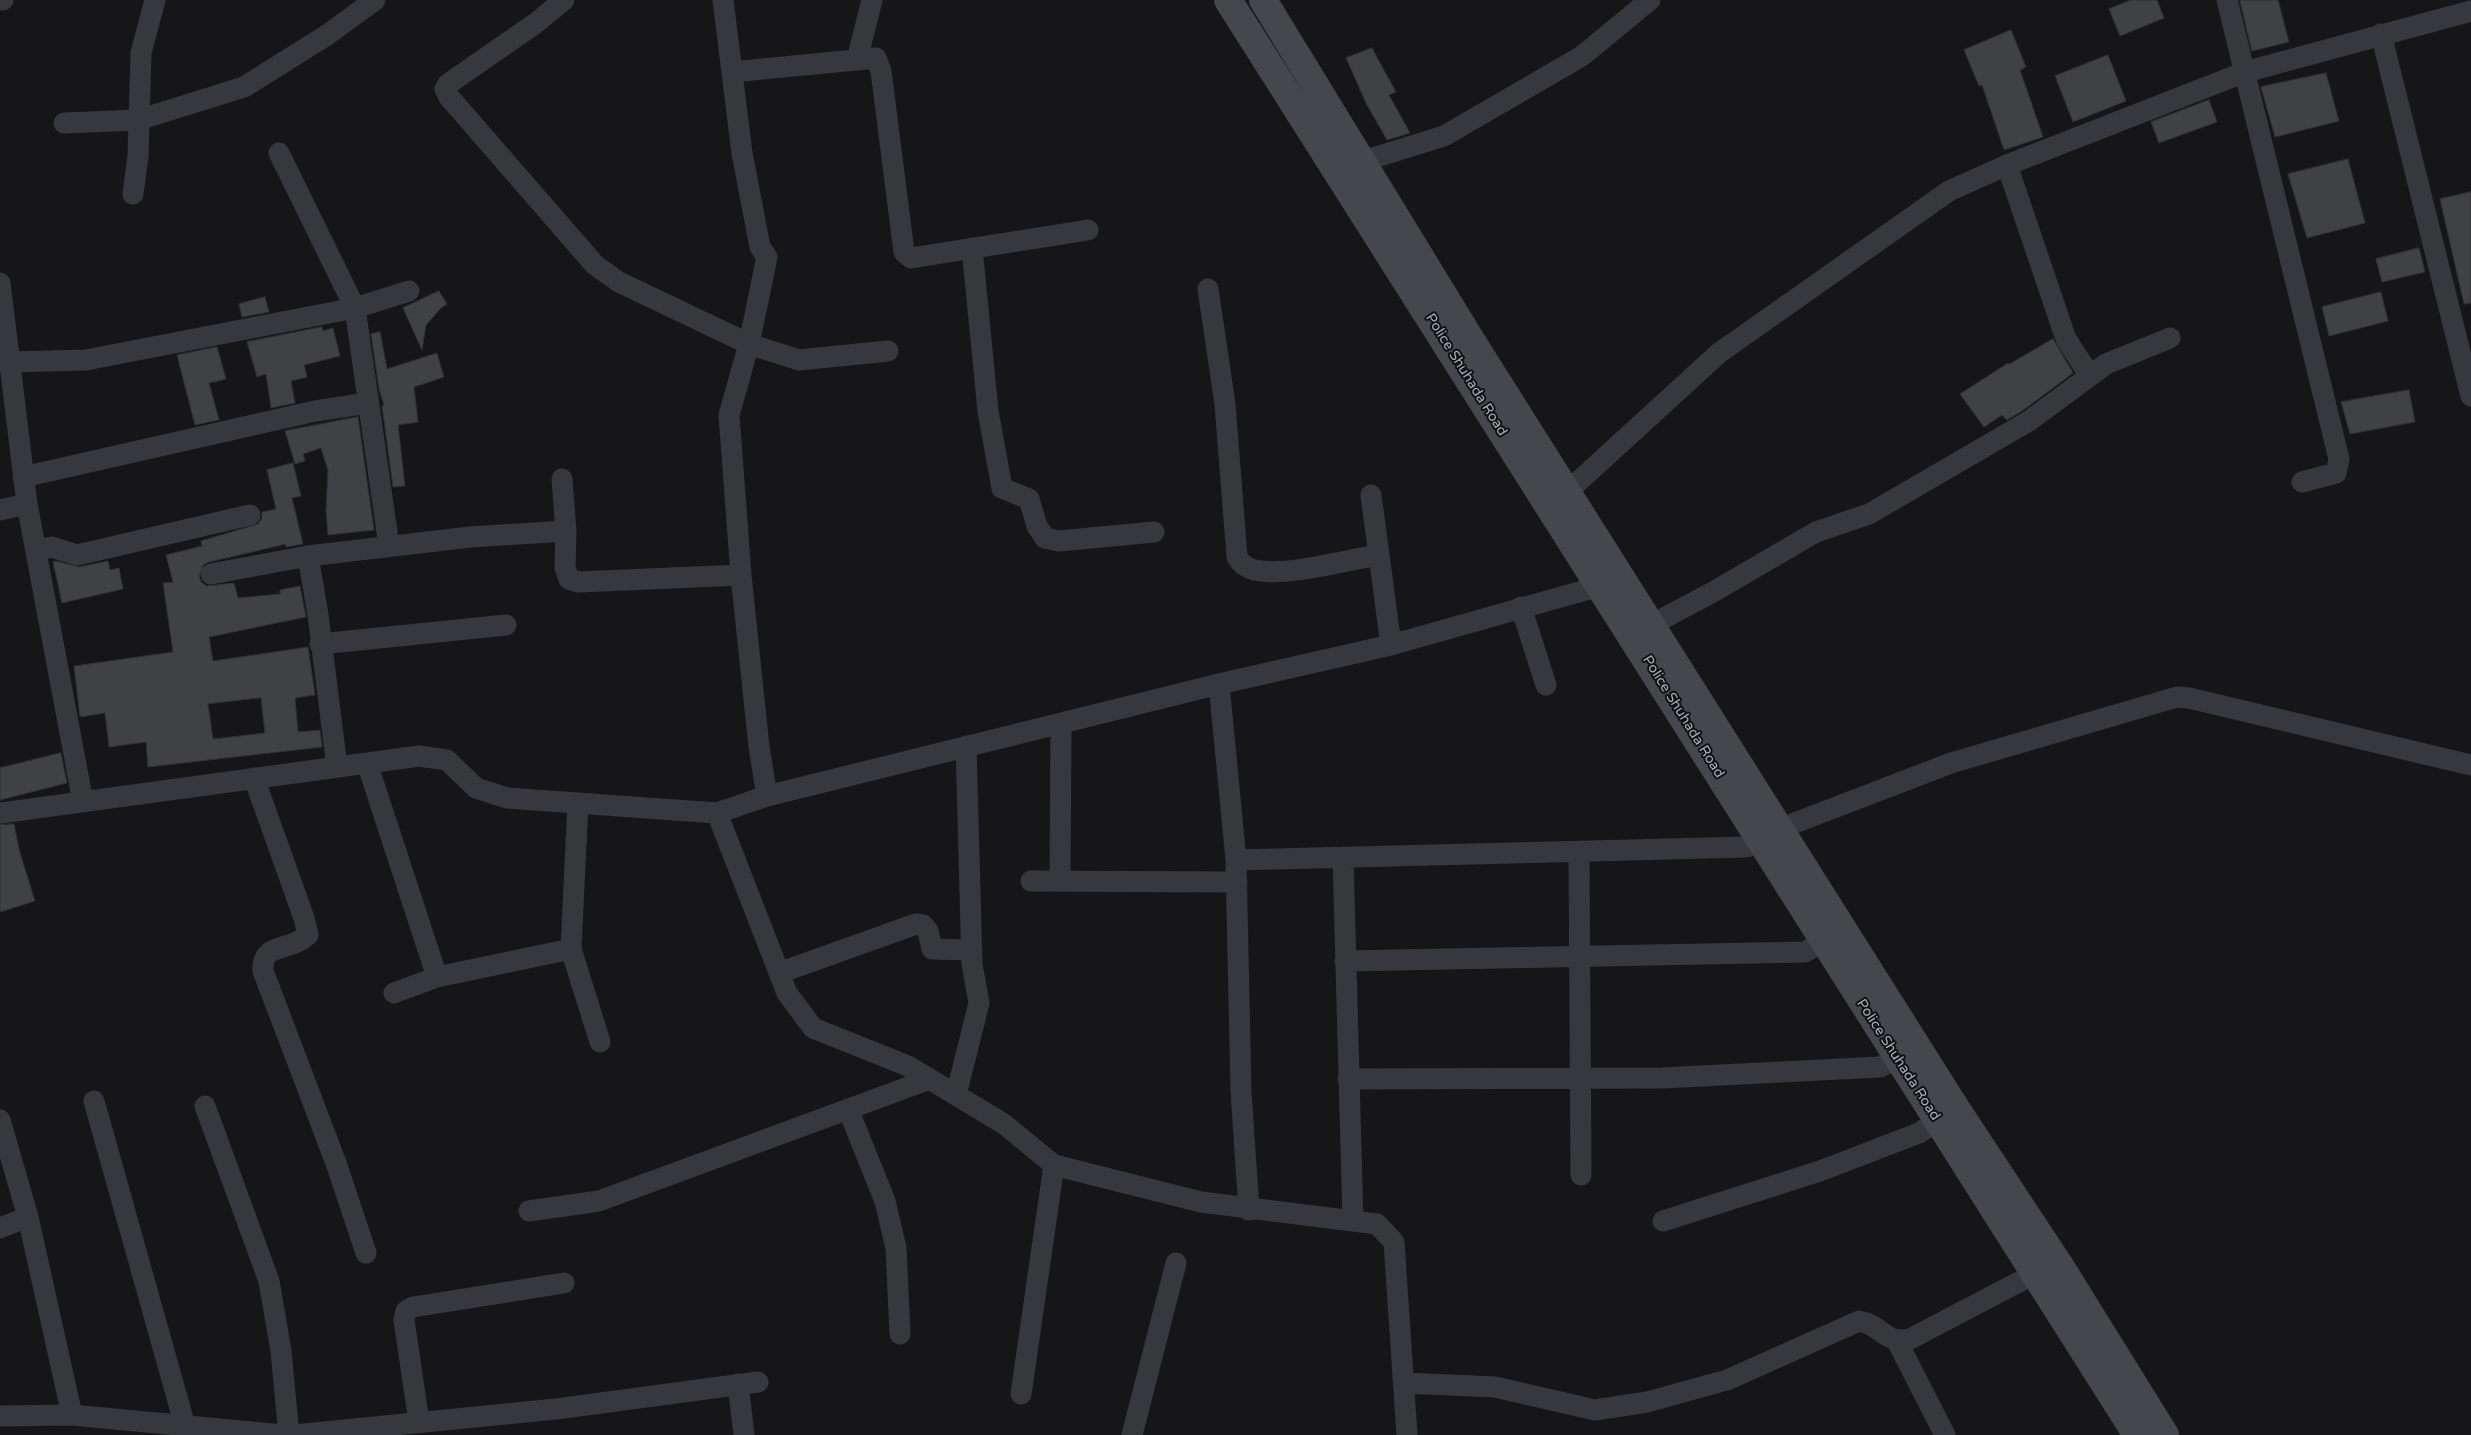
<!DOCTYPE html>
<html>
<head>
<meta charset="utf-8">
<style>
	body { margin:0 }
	canvas { display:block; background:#161618 }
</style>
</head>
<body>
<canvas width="2471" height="1435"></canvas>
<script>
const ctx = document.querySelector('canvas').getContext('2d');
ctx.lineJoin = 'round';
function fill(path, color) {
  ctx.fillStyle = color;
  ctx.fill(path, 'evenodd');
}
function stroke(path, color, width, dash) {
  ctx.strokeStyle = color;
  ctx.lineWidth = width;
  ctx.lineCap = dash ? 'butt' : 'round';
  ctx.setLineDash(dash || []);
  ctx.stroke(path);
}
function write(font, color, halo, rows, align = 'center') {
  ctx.font = font + ' "Varela Round",sans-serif';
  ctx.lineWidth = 4;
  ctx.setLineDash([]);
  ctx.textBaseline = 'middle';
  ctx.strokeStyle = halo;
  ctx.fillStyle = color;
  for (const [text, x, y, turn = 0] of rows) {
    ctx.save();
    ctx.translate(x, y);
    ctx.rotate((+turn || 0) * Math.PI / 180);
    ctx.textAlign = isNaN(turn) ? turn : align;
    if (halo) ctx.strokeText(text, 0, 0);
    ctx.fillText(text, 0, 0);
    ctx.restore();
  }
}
const building = new Path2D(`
	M2131,0H2157L2164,18L2120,36L2109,9Z
	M2240,0H2278L2289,42L2252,51Z
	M2011,30L2026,67L2020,70L2043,137L2004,150L1982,85L1979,86L1964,50Z
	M1372,48L1396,92L1389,95L1410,133L1387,140L1367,105L1346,58Z
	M2108,55L2126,101L2073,122L2055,76Z
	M2326,73L2339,121L2275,137L2261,87Z
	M2209,100L2217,122L2159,143L2151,122Z
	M2348,159L2365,223L2307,238L2288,174Z
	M2471,192V303L2464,304L2440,199Z
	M2419,248L2425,272L2382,282L2376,259Z
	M439,291L447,304L441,308L426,325L422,350L403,308Z
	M2381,292L2388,321L2329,336L2322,307Z
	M265,297L269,312L242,317L239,304Z
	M322,327L323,331L333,328L340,356L304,365L307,377L291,381L295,403L271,408L266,374L257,377L247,342Z
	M380,332L387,369L437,353L444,377L414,387L418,422L398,425L405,486L393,487L382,406L384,405L379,389L371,334Z
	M2053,339L2073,373L2022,411L2007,420L2002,415L1984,427L1960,394L2008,363L2009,364Z
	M217,347L226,379L209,383L219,420L195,425L177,355Z
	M2409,390L2415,422L2350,434L2341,402Z
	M358,417L374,530L328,535L326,510L328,470L321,448L303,454L305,461L295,464L285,431Z
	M293,463L301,496L292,498L303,544L286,547V544L209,562L203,565L199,576L201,582L207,586L234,583L238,598L280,594V590L300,586L306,617L209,637L213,661L308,647L315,695L295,698L298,732L320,730L322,747L148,767L146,742L109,747L105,713L80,717L74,666L173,652L163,583L173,582L166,555L202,546L201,541L258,524L262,518V512L276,509L267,470ZM261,698L265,733L213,739L208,704Z
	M56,561L79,567L108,561L110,570L119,568L123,589L62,603L53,562Z
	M61,753L67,783L0,800V768Z
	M14,824L20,853L35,901L0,912V825Z`);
fill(building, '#404145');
stroke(building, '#303034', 1);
stroke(new Path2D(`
	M0,0H3
	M564,0L536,23L448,84L445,89L449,97L595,265L619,282L749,344L799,360L888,351
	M723,0L742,153L760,247L767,257L749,344L729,415L741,575L759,747L767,796
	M2227,0L2339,459L2336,473L2302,482
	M2381,34L2471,396
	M857,60L872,0
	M732,72L876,58L881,71L904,252L911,258L1088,230
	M64,123L138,120L244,87L327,35L375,0
	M279,153L355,308L389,546
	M1363,161L1444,136L1582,56L1650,0
	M2007,165L2066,339L2090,376
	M133,194L138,156L141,53L155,0
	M972,248L988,411L1002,488L1029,499L1037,526L1045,538L1059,541L1154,532
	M0,283L27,504L83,802
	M1208,289L1225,404L1237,557C1241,564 1246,568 1255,570C1287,577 1345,560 1379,555
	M10,362L86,360L355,308L409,291
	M23,477L315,411L368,403
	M562,479L566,531L565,568L569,579L578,582L741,575
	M1567,492L1719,353L1949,191L2007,165L2245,72L2471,11
	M1371,495L1391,645
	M0,510L27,504
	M36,550L52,547L77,555L250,515
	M308,556L318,615L337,767
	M211,574L308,556L470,537L566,531
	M1521,607L1546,685
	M1651,625L1713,592L1816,532L1869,514L2029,421L2106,364L2170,338
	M320,644L506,625
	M1219,684L1236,860L1241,1092L1249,1210
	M367,763L437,977
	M254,778L304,918L308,935C289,952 261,942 263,971L336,1163L366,1253
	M578,803L571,949L600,1042
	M0,813L419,756L447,760L476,788L507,798L717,813L767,796L1219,684L1391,645L1600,586
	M717,813L787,993L813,1028L908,1066L1004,1124L1054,1165L1201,1202L1377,1224L1394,1242L1407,1435
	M1779,829L1951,763L2177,697L2189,698L2471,765
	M1579,852L1581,1175
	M1343,857L1353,1221
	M1236,860L1747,847L1760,841
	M1031,881L1237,882
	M1060,881L1061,723
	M1345,961L1805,952L1823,941
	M779,973L916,924L923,925L928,931L932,949L972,950
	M394,993L437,977L571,949
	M1348,1079L1662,1078L1880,1067L1896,1058
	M956,1095L979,1003L972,964L966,746
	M94,1101L185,1426
	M205,1106L269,1281L281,1351L289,1435
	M848,1109L885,1201L896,1248L900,1334
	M0,1120L28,1217L72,1415
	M529,1211L599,1201L930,1079
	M1663,1221L1820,1171L1919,1133L1937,1121
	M0,1228L28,1217
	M1897,1341L1945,1435
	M1404,1383L1495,1387L1595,1410L1647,1402L1727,1380L1859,1321C1883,1325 1883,1344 1910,1339L2036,1273
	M738,1384L744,1435
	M1021,1394L1054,1165
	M0,1416L72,1415L283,1435
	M419,1422L404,1320L406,1311L413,1307L564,1283
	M294,1435L556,1409L758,1382
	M1132,1435L1176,1263`), '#37383d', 21);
stroke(new Path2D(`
	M1228,0L2137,1435
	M1263,0L1471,340L1957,1110L2060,1266L2165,1435`), '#45474d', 28);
write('14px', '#a8adb8', '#111113', [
	["Police Shuhada Road",1466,375,58],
	["Police Shuhada Road",1683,717,58],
	["Police Shuhada Road",1898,1060,57]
]);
</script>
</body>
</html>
